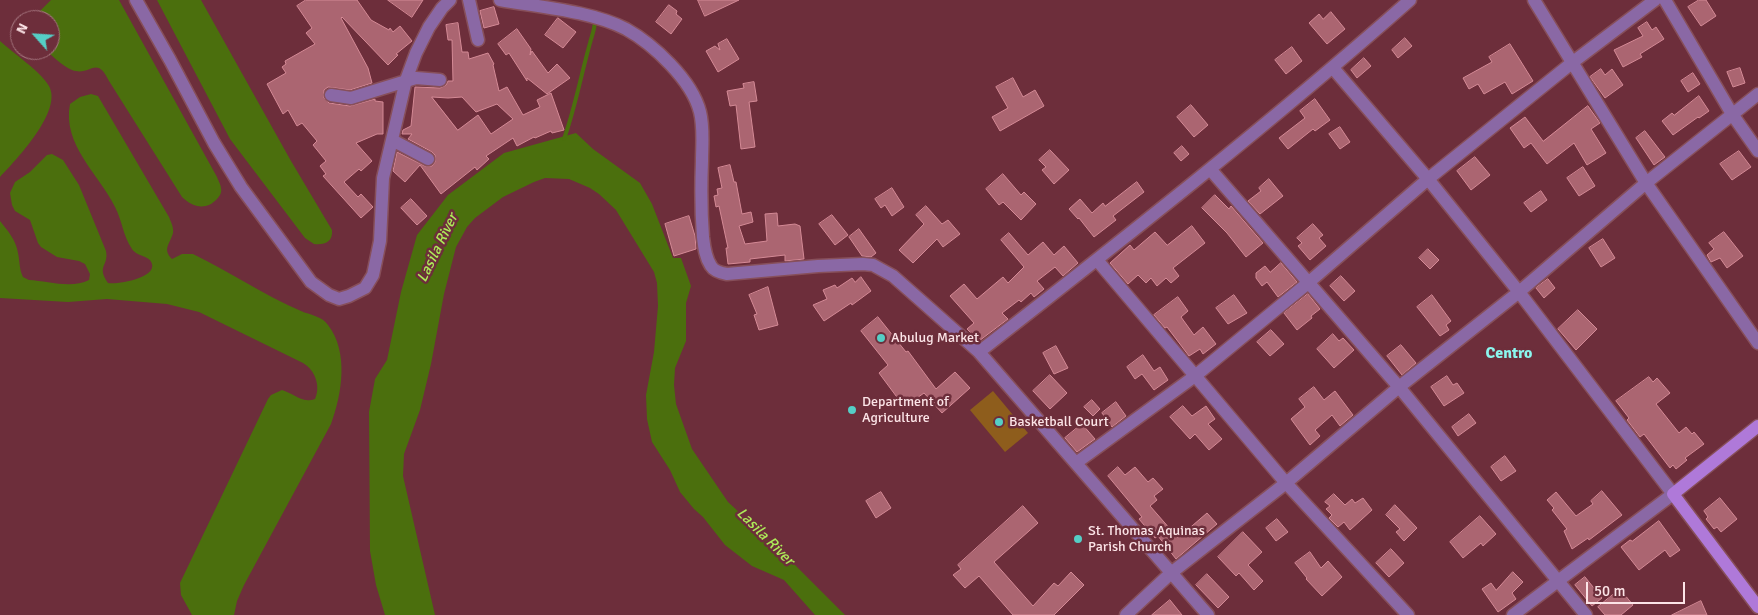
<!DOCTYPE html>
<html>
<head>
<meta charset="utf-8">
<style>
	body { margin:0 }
	#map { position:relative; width:1758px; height:615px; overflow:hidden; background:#6d2e3b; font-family:Signika,sans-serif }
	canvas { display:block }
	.north { position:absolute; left:10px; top:10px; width:50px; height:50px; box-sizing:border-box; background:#6d2e3b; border:1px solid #a67780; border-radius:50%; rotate:296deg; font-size:14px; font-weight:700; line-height:20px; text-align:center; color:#fce4e7 }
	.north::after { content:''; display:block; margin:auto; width:18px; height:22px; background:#55cec6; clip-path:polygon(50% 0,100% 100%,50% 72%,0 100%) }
	.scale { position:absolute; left:1586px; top:582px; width:99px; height:22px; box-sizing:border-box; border:2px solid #fce4e7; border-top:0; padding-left:6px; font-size:15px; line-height:18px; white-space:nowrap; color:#fce4e7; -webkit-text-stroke:4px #6d2e3b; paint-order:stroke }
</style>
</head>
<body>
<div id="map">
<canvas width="1758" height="615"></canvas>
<div class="north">N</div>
<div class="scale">50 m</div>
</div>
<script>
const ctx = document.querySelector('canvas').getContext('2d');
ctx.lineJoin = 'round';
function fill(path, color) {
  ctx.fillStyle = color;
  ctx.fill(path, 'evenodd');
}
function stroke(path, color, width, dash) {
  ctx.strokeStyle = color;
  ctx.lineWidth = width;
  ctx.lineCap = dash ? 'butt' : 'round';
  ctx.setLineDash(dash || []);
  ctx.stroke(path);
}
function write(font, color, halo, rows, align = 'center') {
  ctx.font = font + ' Signika,sans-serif';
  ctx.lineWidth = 5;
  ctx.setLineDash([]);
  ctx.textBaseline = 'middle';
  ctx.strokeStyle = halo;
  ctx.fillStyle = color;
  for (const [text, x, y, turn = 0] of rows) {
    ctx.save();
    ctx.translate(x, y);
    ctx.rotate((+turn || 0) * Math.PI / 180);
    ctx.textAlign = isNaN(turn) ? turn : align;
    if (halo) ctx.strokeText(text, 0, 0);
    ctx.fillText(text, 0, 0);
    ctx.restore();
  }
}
fill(new Path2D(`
	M993,391L1028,433L1005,452L970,410Z`), '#8e5d1c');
fill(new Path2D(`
	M51,0H119L217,177C218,180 221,185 221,188C222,192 220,196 217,199C206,211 192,207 182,197L109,81C96,54 91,77 72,70C62,66 53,56 45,50H50V20H31Z
	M157,0H201L291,161L332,230C333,242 325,245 314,244L305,238L230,139Z
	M0,41C13,53 40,71 49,86C63,111 16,160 0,177Z
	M91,94L98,96L169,217C171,222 174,228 173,233C170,244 162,249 172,259L182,254H193C230,272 264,295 301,311C310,315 322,316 328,325C349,352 342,394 331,424L244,585L237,601L234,615H192L181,595L180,583L268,399L271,395L282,390C293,393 303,404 315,399C321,386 315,370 303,363L199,312L167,304L107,299L68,302L0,298V221C8,231 16,240 18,253C20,262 19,269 23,277L29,280C47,281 72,289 89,280L90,274L85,264L79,261L57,257L41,247L38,243L30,220L15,211L12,205L10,193L15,182L30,172L47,155L52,154L63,160L79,185L106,251C109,266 96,266 108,283C117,285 156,278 152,264C150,255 137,257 132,249C123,236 122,220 115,207C99,174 62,145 70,104L80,97Z
	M576,133L593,149L640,183L652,204L673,258H681L691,286L686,303V341L675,368L674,385L676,404L692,449L728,502L776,546L845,615H815L784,580L752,566L725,545L703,517L694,509L680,492L670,470L652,442L647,419L646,395L654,352L658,306L657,283L654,272L616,210L599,194L590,188L569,179L545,178L534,182L503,197L475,218L467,227L456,247L444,294L431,364L420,410L404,454L403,476L435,615H385L376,585L370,551L369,412L375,379L387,360L401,292L417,235L448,195L504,153Z`), '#4b6f0d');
stroke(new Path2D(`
	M564,139C575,108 581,75 590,43C592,35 595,29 595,20`), '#4b6f0d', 4);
const building = new Path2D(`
	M306,0H357L371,20L389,30L390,28L393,32L400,26L412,41L396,54L398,55L388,65L342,17L341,18L368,68L372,83L350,90L328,87L324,90V98L329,103L350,106L375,99V101L383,102V134H377L356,143L372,161L361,171L359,169L344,182L358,197L361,194L373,207L361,218L323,176L326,174L320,166L326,161L313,145L317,141L302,123L297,126L288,110L283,114L267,84L286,73L282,67L286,64L285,61L315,44L306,33L312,28L297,6Z
	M388,0H423L412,17Z
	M698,0H739L705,16Z
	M1699,0H1706L1716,16L1701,26L1688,7Z
	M669,5L677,11L676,14L682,19L671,34L656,22Z
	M494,7L499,24L484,28L480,11Z
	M1331,12L1345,29L1327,44L1309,23L1319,14L1323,19Z
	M558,18L576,32L563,48L545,35Z
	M1647,22L1652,30L1656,27L1664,39L1640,54L1642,57L1623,67L1614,50L1643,36L1638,28Z
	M458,23L462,52H468L469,59L488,53L494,64L493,65L499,91L507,87L523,115L540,107L537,100L551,93L564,130L552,133L551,131L535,138L534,137L517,146L513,138L486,156L489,159L477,170L475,167L441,194L420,165L405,182L393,171L397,152L425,166H432L435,162V155L432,152L408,139L412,134H402L403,130L411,126L415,87L440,88L446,85L448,81H453L452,40H448L446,25ZM432,97L448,98L462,97L476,112L497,104L513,119L491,134L478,115L458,130Z
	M517,29L531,49L530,55L532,51L548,73L557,64L570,78L547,94L527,78V81L509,53L506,55L498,44Z
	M1405,38L1412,46L1398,58L1392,50Z
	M727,39L739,59L718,72L706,51L715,46L720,50L718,44Z
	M1510,44L1533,81L1512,94L1505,82L1484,94L1478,84L1469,89L1463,78L1492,62L1489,57Z
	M1292,47L1302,61L1286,74L1275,60Z
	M1364,58L1371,66L1357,78L1351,70Z
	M1740,68L1745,83L1733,87L1727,72Z
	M1601,69L1605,75L1612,69L1623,85L1605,98L1590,77Z
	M1693,73L1700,84L1688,92L1681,81Z
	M1013,78L1023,97L1035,90L1044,106L1000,131L992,117L1008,108L996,87Z
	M754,82L757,101L749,102L755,147L741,149L736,105L730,106L727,91L744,88L743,84Z
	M1699,96L1709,111L1699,118L1698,117L1673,135L1662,121L1672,113L1674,115Z
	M1315,99L1330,120L1315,131L1313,129L1288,149L1279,138L1305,118L1300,111Z
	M1191,105L1208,125L1194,137L1177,117Z
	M1588,106L1600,123L1591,129L1606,153L1587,165L1574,143L1547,164L1531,143L1524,148L1510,128L1525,117L1543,141Z
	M1340,127L1350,142L1340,149L1329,134Z
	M1645,131L1665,157L1654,165L1636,138Z
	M1182,146L1189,154L1181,161L1174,153Z
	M1050,150L1069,170L1054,184L1042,170L1046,167L1039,160Z
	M1739,151L1751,167L1732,180L1720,164Z
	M1475,157L1490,175L1471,190L1457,171Z
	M730,165L734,182H736L742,214L751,212L753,222L739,226L745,244L767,241L765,214L777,213L778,226L795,224L800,226L804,259L785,261V255L750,259V262L728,264L726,248H728L719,206L716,207L714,196L718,195L717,189L722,188L718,168Z
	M1583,167L1595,186L1579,196L1567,178Z
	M1003,174L1021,195L1024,192L1036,204L1021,220L1003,202L999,205L986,189Z
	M1269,179L1283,196L1260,214L1248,201L1261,191L1259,188Z
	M1137,182L1144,192L1113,216L1116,220L1094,237L1079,218L1078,219L1069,209L1080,199L1092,213L1103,203L1105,206Z
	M892,188L904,207L892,216L885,205L881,208L875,199Z
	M1541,191L1547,200L1531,212L1524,203Z
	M1215,195L1229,209L1231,206L1263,243L1246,257L1227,233L1202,208Z
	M411,199L427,216L417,225L401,208Z
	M926,206L942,224L948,220L960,234L943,247L937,239L913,263L899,250L924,224L916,215Z
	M832,215L848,235L835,245L819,224Z
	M689,216L695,236L696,249L674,256L665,224Z
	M1313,224L1323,235L1319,238L1326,246L1310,260L1298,246L1302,243L1297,238Z
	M1192,226L1205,243L1173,268L1179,276L1171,283L1166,278L1157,286L1151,278L1146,283L1138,275L1128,284L1110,263L1130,245L1134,250L1155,232L1167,245Z
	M859,229L876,253L871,257L862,256L849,237Z
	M1724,232L1743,256L1727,268L1720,258L1711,262L1707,255L1714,249L1709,243Z
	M1009,233L1028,255L1043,242L1054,255L1064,246L1078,263L1063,276L1055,267L1037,281L1044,289L1034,297L1031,293L1021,302L1019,300L1002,313L1008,319L979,341L967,329L974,323L950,296L964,284L977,299L1003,277L1008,283L1024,267L1001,240Z
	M1603,239L1615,258L1601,267L1589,248Z
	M1428,249L1439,260L1430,269L1419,258Z
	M1281,263L1297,282L1278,297L1267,282L1262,286L1256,278V273L1265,266L1270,272Z
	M1341,276L1355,291L1344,301L1330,286Z
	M861,277L871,291L852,305L851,303L824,321L813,305L827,299L823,290L835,285L837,288L852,278L855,282Z
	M1548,279L1555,288L1544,298L1536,288Z
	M768,287L778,325L759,330L754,315L757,314L749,295Z
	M1308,294L1320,309L1311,316L1312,318L1297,330L1284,313Z
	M1234,295L1247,313L1228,324L1216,308Z
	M1432,295L1451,321L1446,325L1449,330L1440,336L1417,307Z
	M1178,297L1188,311L1181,317L1194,335L1203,327L1216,344L1203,354L1200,349L1189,356L1167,327L1165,328L1154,315Z
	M1578,310L1597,329L1576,350L1558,329Z
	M878,317L906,352L908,351L936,389L955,372L970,388L942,413L924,393L910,403L907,399L902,404L879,373L888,365L861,331Z
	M1271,330L1284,344L1270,356L1257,342Z
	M1333,334L1339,341L1343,338L1354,350L1334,368L1317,349Z
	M1401,345L1416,363L1402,375L1387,356Z
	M1056,346L1068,368L1054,374L1043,353Z
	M1143,355L1154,371L1160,367L1168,380L1154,390L1142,374L1135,379L1127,367Z
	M1050,375L1067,393L1050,409L1033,391Z
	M1447,376L1453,385L1457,383L1464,393L1444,406L1431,387Z
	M1649,377L1653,382L1657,378L1670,393L1656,404L1679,433L1686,427L1692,434L1694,432L1704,444L1685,458L1687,460L1676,469L1673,465L1670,468L1644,434L1640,437L1627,420L1629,418L1616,401Z
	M1314,387L1324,400L1335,391L1353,415L1340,426L1332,415L1315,430L1320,436L1310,445L1291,419L1305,407L1299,399Z
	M1092,400L1100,409L1093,416L1084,407Z
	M1116,402L1126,416L1112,427L1102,413Z
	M1183,406L1192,416L1206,406L1215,419L1208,424L1222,439L1209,450L1195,434L1190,439L1170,417Z
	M1469,414L1476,423L1458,436L1452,427Z
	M1082,424L1095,439L1077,452L1065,438Z
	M1505,456L1516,471L1501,481L1491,467Z
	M1118,467L1125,475L1135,467L1148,482L1153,478L1163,489L1154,496L1157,500L1150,506L1178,538L1207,513L1217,524L1176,559L1158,536L1155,538L1139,519L1142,517L1108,476Z
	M1602,491L1622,515L1589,540L1588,538L1572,549L1564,531L1567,529L1552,510L1554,508L1547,500L1556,492L1576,516L1593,504L1591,501Z
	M881,492L891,508L876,518L866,501Z
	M1334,494L1345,505L1352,499L1355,503L1363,498L1372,510L1350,530L1344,522L1338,527L1329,518L1332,515L1326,509L1330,506L1325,502Z
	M1720,498L1737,519L1721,532L1717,527L1714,529L1706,519L1708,517L1704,511Z
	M1395,505L1417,528L1404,541L1396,532L1400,529L1386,515Z
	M1023,506L1038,523L994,562L1033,606L1054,583L1058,586L1071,572L1084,585L1054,615H1013L979,576L965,588L953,575L961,569L958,565Z
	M1480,516L1496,534L1483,546L1481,543L1463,558L1450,542Z
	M1277,519L1288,532L1276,541L1266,528Z
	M1659,521L1680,550L1670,557L1665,550L1639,570L1621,547L1630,540L1632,541Z
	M1243,532L1262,552L1248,565L1263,581L1254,590L1239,573L1236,576L1218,557Z
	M1391,549L1404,563L1389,577L1376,563Z
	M1310,552L1321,568L1328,561L1342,577L1322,596L1306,579L1307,578L1295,563Z
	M1513,572L1523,582L1512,593L1516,599L1498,612L1482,589L1491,583L1496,590Z
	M1207,574L1229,597L1218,608L1196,585Z
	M1585,577L1602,598L1592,606L1575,585Z
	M1620,589L1633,605L1621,615H1605L1598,607Z
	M1170,600L1182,615H1152Z
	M1701,601L1707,615H1672Z`);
fill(building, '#ab6571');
stroke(building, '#d48a96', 1);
const minor = new Path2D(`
	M136,0L170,60L214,143L241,187L311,282L329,295L339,299L349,296L365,288L373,275L380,241L383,178L406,80L416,53L429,27L442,8L450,0
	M469,0L478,40
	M500,0C539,7 591,11 626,29C653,44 692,80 700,112C704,128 702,145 702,161C701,186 701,211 703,237C704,246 705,257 711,266C714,271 721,273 727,274L818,266L863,264L873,265L893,276L979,352L1208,615
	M1534,0L1646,183L1758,343
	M1665,0L1732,114L1758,151
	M1333,68L1428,179L1519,292L1673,494L1513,615
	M331,95L351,98L416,78L440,80
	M392,140L428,159
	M1210,169L1399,387L1586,615
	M1097,260L1286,483L1408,615
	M979,352C1125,238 1271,123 1410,0
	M1076,463L1195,376L1308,283L1428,179L1573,62L1655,0
	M1126,615L1171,573L1286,483L1399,387L1519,292L1646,183L1758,94`);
const secondary = new Path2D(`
	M1758,426L1673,494L1758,607`);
stroke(minor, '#874f5a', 15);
stroke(secondary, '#874f5a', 15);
stroke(minor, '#8a68a5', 12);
stroke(secondary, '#af79d9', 12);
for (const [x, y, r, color] of [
	[881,338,5,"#55cec6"],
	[852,410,5,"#55cec6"],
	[999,422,5,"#55cec6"],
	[1078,539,5,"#55cec6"]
]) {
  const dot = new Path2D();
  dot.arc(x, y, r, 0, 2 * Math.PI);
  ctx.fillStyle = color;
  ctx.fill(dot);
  stroke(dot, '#6d2e3b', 2);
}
write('14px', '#fce4e7', '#6d2e3b', [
	["Abulug Market",891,338],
	["Department of",862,402],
	["Agriculture",862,418],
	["Basketball Court",1009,422],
	["St. Thomas Aquinas",1088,531],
	["Parish Church",1088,547]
], 'left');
write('italic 15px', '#adeb59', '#6d2e3b', [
	["Lasila River",438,248,-64],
	["Lasila River",765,537,45]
]);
write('bold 16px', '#8bf6ee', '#6d2e3b', [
	["Centro",1509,354]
]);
</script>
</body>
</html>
